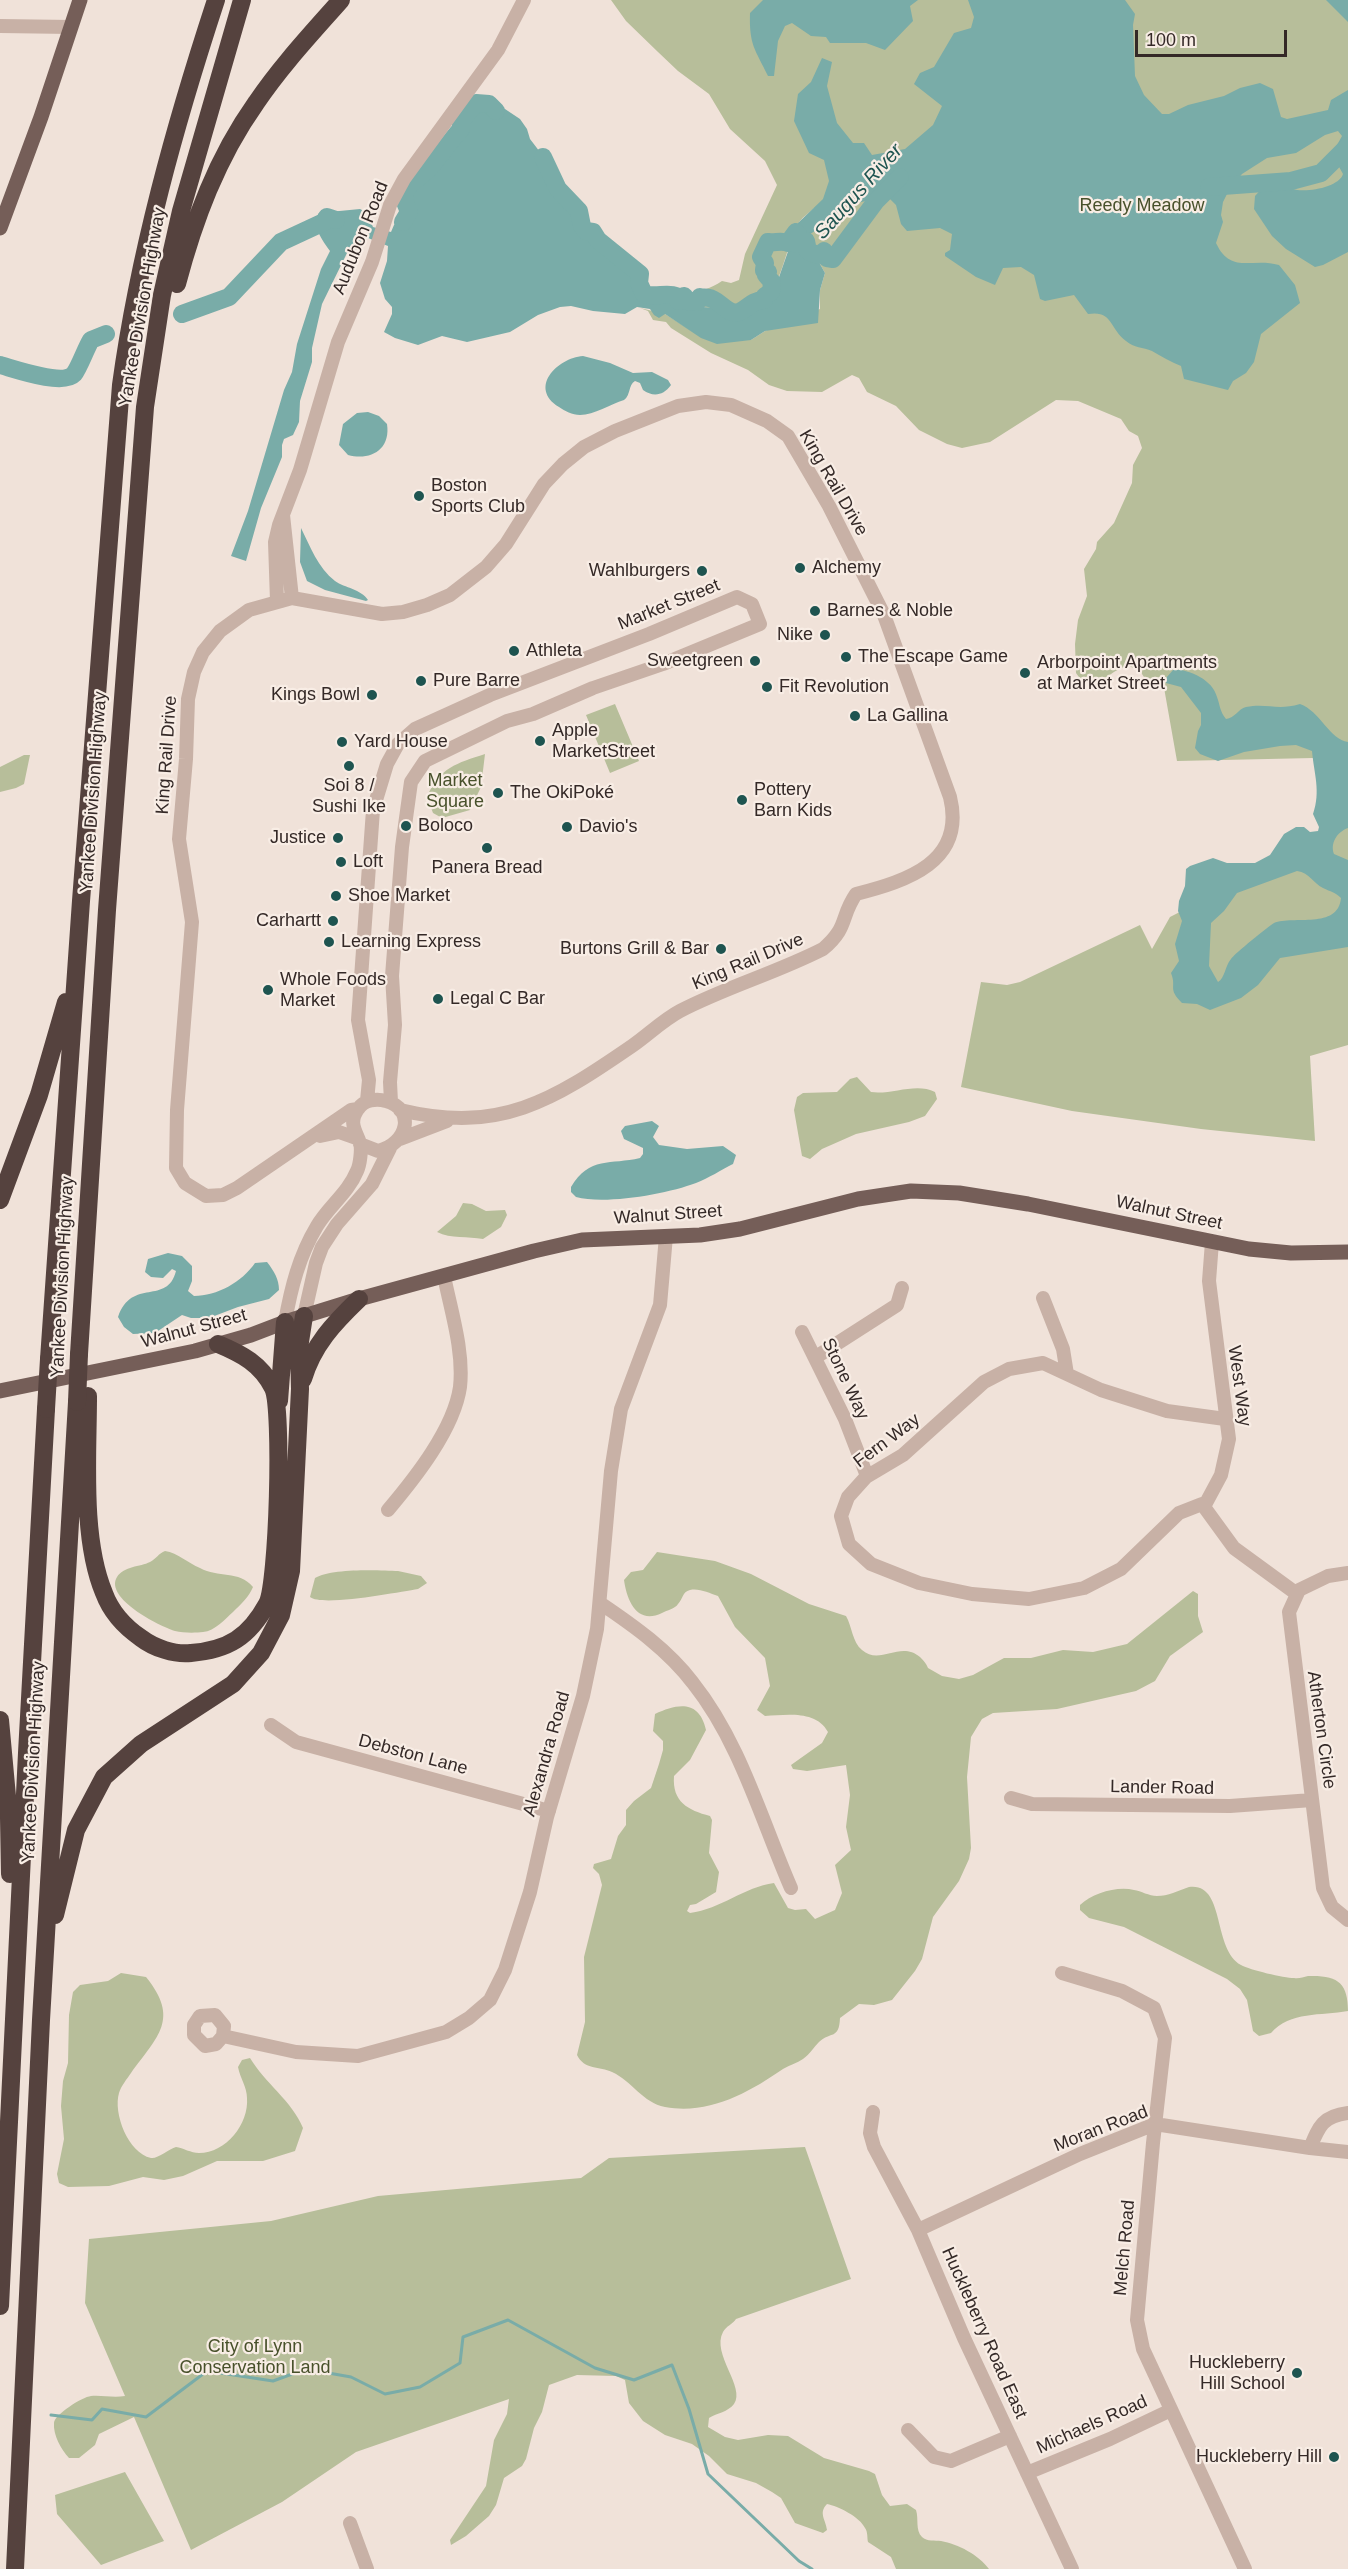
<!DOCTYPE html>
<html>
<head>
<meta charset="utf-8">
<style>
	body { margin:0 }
	#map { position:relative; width:1348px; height:2569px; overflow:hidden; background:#f0e2d9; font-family:Helvetica,sans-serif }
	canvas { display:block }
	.scale { position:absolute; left:1135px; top:30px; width:152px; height:27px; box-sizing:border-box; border:3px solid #342927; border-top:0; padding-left:8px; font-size:18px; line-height:21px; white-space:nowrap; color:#342927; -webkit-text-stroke:4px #f8ede5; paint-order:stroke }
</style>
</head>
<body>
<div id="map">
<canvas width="1348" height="2569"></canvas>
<div class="scale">100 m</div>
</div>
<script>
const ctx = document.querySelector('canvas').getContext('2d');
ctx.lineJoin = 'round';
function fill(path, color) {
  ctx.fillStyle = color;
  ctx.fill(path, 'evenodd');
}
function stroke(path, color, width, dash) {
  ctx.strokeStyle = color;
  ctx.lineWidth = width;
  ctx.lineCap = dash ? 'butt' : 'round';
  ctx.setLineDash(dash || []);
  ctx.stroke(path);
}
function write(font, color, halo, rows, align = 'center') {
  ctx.font = font + ' Helvetica,sans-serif';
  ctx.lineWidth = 4.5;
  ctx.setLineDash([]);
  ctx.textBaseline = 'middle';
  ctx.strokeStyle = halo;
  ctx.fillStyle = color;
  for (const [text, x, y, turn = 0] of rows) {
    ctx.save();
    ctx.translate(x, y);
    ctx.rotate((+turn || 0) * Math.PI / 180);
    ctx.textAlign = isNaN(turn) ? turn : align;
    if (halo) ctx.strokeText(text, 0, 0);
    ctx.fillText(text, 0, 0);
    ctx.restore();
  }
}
fill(new Path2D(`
	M611,0H1348V1045L1310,1056L1315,1141L1201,1129L1072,1111L961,1087L981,982L1007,985L1020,982L1140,925L1152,949L1170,917L1311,845L1330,814L1313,758L1177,761L1163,682L1146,680L1140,671L1129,666C1112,668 1102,687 1084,684L1076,673L1075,644L1078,620L1087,596L1084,569L1096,549L1097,542L1114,523L1132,483L1133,465L1142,448L1138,436L1129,431L1121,419L1078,401L1056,400L990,442L962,448L947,444L919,430L896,406L867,392L859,378L852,375L822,392L787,391L769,385L748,370L711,353L671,328L666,322L653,320L648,311L640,308L665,314L692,331L751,340L765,331L820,309V290L825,273L805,237L814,208C809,213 801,218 798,224C789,242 785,263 777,281C757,322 696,310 663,295L656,303L642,295L641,293L647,296L658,295L662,288C683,295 703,294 722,281L731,283L739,280L745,254L777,185L765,161L730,129L709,94L678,71L658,52L626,21Z
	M615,704L639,761L610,773L586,715Z
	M485,754L481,787L470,810L442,818L433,813L427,797C439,768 457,763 485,754Z
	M24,755H30L24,784L16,788L0,792V767Z
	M857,1077L871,1092C892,1095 916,1082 935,1092L937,1099L925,1116L909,1122L856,1134L822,1149L810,1159L802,1156L794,1110L797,1097L803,1093L837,1092L850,1079Z
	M463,1203L472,1204L486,1211L505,1210L507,1215L501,1227L483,1239C468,1236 451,1239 437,1232L456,1216Z
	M165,1551C178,1553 188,1563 200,1568C218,1578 239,1570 253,1587C249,1597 241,1604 233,1612C225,1619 215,1631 203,1632C195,1633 183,1633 175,1631C159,1626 104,1598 117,1577C124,1566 140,1567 150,1562C156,1559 159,1553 165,1551Z
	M657,1552L715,1561L751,1574L809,1604L846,1616C852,1626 852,1642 862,1650C880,1666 900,1640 920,1657C924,1661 926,1663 928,1668L942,1676L959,1679L973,1675L1004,1658H1031L1063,1650L1093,1652L1127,1644L1193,1591L1198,1594V1616L1203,1632L1170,1656L1155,1681L1136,1691L1057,1709L993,1713L982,1719L971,1737L967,1777L971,1848L969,1859L959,1881L933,1917L922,1959L915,1971L892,2000L874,2005L859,2004L840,2018C839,2040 831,2031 819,2042C814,2047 810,2054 803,2059C797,2063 790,2065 783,2069C748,2093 709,2115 665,2107C643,2103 632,2081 612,2072C600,2066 584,2070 577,2055L585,2022L584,1957L602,1885L599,1874L593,1868L594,1864L611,1859L618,1836L626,1825V1810L634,1801L651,1788L659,1764L663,1750V1741L653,1731L655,1714C677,1704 699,1699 706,1730L690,1760L674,1776C672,1802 688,1810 710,1816L712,1820L709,1853L719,1872L716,1892L696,1904L690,1905L687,1911L690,1913C721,1909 744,1887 774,1883L788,1908L795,1910L806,1909L815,1919L835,1910L842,1893L835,1865L851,1850L846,1827L850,1795L846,1765L807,1771L793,1769L791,1765L822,1743L828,1732C816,1710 786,1715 765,1716L757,1710L770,1686L765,1658L735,1627L718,1596C709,1593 699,1588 690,1590C682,1592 683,1599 678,1604C675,1609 667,1610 662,1613C637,1625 627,1601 624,1580L631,1572L643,1570Z
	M398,1571L421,1576L427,1583L418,1589C399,1592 322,1607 310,1597L315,1578C331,1568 379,1570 398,1571Z
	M1189,1887C1226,1882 1212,1949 1241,1965C1250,1970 1284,1978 1294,1978C1299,1979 1303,1977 1308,1976C1338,1975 1348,1983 1348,2011C1321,2016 1290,2011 1271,2033L1259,2036L1253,2031L1247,2000L1240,1989L1227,1979L1124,1927L1089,1918L1080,1910V1905C1093,1893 1117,1886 1134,1890C1141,1891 1149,1896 1157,1896C1168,1896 1178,1891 1189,1887Z
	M121,1973L146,1977C180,2019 158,2036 131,2073C127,2079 121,2086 119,2093C113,2113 128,2153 151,2158C158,2159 169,2149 176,2147C183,2148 191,2153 199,2153C226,2153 249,2124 247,2098C247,2087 240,2078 238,2067L242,2060L250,2058C265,2083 292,2101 303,2128L295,2151L263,2161H217L183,2176L164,2180L143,2177L109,2186L68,2187L59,2183L57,2174L64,2139L61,2106L63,2081L68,2063L69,2015L73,1992L80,1985L108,1981Z
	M805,2147L851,2279L736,2319C733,2324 726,2326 723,2332C711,2354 746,2387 734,2404C728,2412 717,2413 709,2418L708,2427L725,2437L738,2440L768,2435L788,2436L824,2458L869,2471L875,2474L882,2495L890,2506L907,2504L916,2510C919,2519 915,2530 922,2537C927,2542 935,2540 941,2541C958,2544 979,2555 989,2569H896L891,2557L868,2542C867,2538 868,2532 865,2528C860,2517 838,2506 827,2504C818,2513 826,2520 827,2530L823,2533L795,2523L781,2498L772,2492L756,2483L727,2474L709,2456L692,2444L665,2435L643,2421L629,2403L625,2380L616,2376L577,2375L549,2385L542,2412L534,2428L526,2459L522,2466L504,2478L496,2505L489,2516L466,2536L451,2545L450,2540L486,2486L494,2440L507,2414L509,2399L356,2452L282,2502L191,2550L134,2417L99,2434L95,2445L79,2458H69C61,2449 53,2435 54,2423C54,2415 82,2397 91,2396C102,2395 113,2398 125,2396L85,2303L89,2239L271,2221L378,2196L581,2178L609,2158Z
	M125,2472L164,2541L101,2565L57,2514L55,2495Z`), '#b7be9a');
fill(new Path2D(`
	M763,0H918L910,6L913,21L885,50L866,43H830L826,37L811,36L792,23L785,26L778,41L774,76H768C755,49 749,45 750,13Z
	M968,0H1125L1135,14L1133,25L1135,76L1144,95L1162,114H1169L1188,105L1224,96L1240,88L1260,83L1273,89L1281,117L1287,119L1328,110L1331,100L1348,90V252L1323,265L1315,267L1286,249L1272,236L1254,209L1255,196L1266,184L1275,177H1280C1283,180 1286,186 1290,188C1302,194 1339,188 1343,174L1332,154L1342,136L1338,131L1325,135L1296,153L1267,158L1242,174L1229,190L1223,202L1221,215L1223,222L1216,243C1231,275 1252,257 1279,265L1295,285L1300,303L1261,334L1254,362L1246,373L1233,381L1228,390L1184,379L1181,366C1171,362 1161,356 1152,351C1143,347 1134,348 1126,341C1109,328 1113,310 1088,314L1074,295L1045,301L1040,299L1034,275L1021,267L1003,268L995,285L976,277L945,256V253L950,250L952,234L940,228L907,231L901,224L896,205L881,190L866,201L843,206L830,222L805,237L825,273L820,290L818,323L765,331L751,340L717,344L701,338L665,314L659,318L654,315L650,309L637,307L625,314L593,311L571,306L560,307L538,315L510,332L467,342L442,336L418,345L395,338L384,332L392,314V307L385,299L380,283L387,261L388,246L368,238L359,250L347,253L322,304L312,348V362L300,401L299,422L293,435L284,439L282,445V457L261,508L246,561L231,556L248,511L284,390L292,372L297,344L321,269L330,251C323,241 310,224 319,213L360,209L366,212L373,227L391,232L394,225L400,220C413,173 450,142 477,102H492L497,109H505L520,119L527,129L530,139L556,173L553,181L558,193L588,227L596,242L621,266L643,281L642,295L656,303L663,295L668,294L675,301L692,306L735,310L770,292L778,280L798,223L823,199L829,181L824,160L809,153L794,121L798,94L811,82L822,58L832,62L827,86L837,123L853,143H864L872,155L905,149L933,125L942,106L914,84L920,73L934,67L954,33L971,28L974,17Z
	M1326,0H1348V22Z
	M583,356L610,363L633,373L652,372L668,380L671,385C663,396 653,397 643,390L640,383L635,381C628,385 631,395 624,400C611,404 594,415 580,415C572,415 565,411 559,407C528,388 557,358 583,356Z
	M368,412L379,416L387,424C391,450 370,461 348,455L339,445L343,424L357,413Z
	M301,528C310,546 318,568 335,581C345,588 361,589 368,600L366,601L325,590L307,581L300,562Z
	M1174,669C1190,670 1213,680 1217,697C1220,705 1220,712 1226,719C1235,718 1238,709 1246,707C1268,703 1277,711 1300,704C1320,711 1330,740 1348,742V828C1337,832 1330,843 1334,854L1348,860V947L1280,958L1258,985L1241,998L1210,1010L1197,1004L1182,1003C1167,988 1177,988 1171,973L1179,961L1175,944L1182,921L1178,911L1179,901L1185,886L1186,869L1190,866L1213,858L1227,863H1255L1270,855L1284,834L1296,827H1304L1310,832L1318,831L1319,827L1313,814C1321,791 1314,774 1312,751L1296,745L1280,746L1244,752L1218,761L1200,754L1195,748L1198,731L1201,725V713L1181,687L1166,683V678ZM1297,871C1310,873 1313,883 1323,888C1331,892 1335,892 1341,898C1338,930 1293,915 1274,923C1270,925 1233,955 1231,959C1225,966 1225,978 1218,982L1209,966L1211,923L1224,911L1237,893Z
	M652,1121L659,1126L653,1137L659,1145L687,1149L723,1146L736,1155L733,1164C721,1170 709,1178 696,1183C667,1194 605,1205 576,1197L571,1192V1187C589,1156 611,1165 640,1158L643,1154V1148L624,1139L621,1131L625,1126Z
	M168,1253L182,1256L192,1266V1281L188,1291L194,1296C217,1296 242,1282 255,1263L267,1262C274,1271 279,1279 279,1290L269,1299L238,1307L209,1318H191L182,1315L155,1333L133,1334L124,1327L118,1317C132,1277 167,1306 176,1271L172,1269L163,1278L151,1277L145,1272L148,1259Z`), '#79aca8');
stroke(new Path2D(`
	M51,2415L92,2420L102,2409L146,2417L207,2371L273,2381L306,2369L351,2377L385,2394L420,2387L460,2363L463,2337L508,2320L595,2368L634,2380L672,2365L689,2409L708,2474L799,2561L812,2569`), '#79aca8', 3);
stroke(new Path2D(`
	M543,157L558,189L579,211L582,226L586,231L593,232L598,240L640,274L639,283L644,294C655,298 667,292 676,296L678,301L684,296L687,301L697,302L700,297C703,298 706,297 709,298C719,299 728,316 739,312C749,308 750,301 764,300L765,296L771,292L772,282L766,275L768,272L764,270L765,263L761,257L768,242C775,243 782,240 788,243L796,232L798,234L795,237L796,244L806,241L808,251L817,255L823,254L824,251L827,258L833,259L876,201L900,177
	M1209,187L1291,181L1321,173L1348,146
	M403,222L409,212L403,197C411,177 421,179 431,166C441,154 450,141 461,129V120L476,103L489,104L496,111
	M182,314L229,297L281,242L324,222L327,217L336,220
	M0,365C15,369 63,386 74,374C79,368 86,348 91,340L106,334`), '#79aca8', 18);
stroke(new Path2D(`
	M0,26L71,27
	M283,515L292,598
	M277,601L275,542L279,525L300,470L338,342L372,262L390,205L404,179L498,50L524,0
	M367,1101L369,1080L358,1020L373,810L387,764L398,744L415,729L490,695L649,634L737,597L752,604L760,624L663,664L593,688L533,714L507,721L425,761L411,782L402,847L392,976L395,1025L390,1082L391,1102
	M358,1109L351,1110L237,1188L223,1195L206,1196L185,1183L176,1168L177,1110L192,922L179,839L186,759L188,699L194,672L203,652L220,631L249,610L292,598L382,614L403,612L427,605L450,595L486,567L506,544L544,484L563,464L584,447L615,431L678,406L706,402L731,405L767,421L788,436L829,506L884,615L950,797C966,862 907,881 856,894C840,917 849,927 823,949C776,973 726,987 680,1011C663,1020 648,1035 632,1046C552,1101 500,1134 400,1110
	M320,1136L339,1132L356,1138
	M400,1139L447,1121
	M1212,1242L1209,1281L1229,1439L1221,1475L1206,1503L1202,1504L1234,1548L1297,1594
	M1043,1298L1063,1349L1067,1374
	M304,1316L316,1263L322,1247L337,1224L372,1184L390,1148
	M285,1322C291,1288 299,1256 317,1226C329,1206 348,1193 357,1171C360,1165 362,1149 360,1143C356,1131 348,1123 358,1109C364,1100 376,1098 386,1101C416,1109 408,1144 378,1151L360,1144
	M802,1332L845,1419L867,1476
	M816,1357L897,1305L902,1288
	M1202,1504L1179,1513L1121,1569L1084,1588L1029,1599L972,1594L919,1583L871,1564L849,1544L841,1516L848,1497L866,1477L903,1455L984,1382L1009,1369L1043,1363L1101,1390L1167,1411L1225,1419
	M388,1510C415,1478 454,1429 460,1387C464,1351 451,1311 444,1276
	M1348,1573L1328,1576L1299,1590L1289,1612L1323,1888L1332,1907L1348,1920
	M600,1603C634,1626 668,1650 693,1683C740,1742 761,1819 791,1888
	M271,1725L296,1742L549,1811
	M1011,1798L1032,1804L1230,1806L1312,1800
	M1062,1973L1122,1991L1154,2008L1165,2038L1153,2143L1137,2320L1143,2349L1245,2569
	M223,2036L224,2026L215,2015L200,2016L194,2025V2035L205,2046L216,2044L223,2036L296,2052L358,2056L446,2032L469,2018L490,2000L505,1970L530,1892L547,1817L583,1696L597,1629L611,1471L621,1409L660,1305L666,1236
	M873,2112L870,2133L874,2147L918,2230L964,2338L1072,2569
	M1310,2148C1319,2126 1323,2116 1348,2113
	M918,2230L1080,2154L1155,2124L1310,2148L1348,2152
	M908,2430L934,2457L951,2461L1010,2436
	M1027,2473L1110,2439L1171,2410
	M350,2523L367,2569`), '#c8b1a6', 14);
stroke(new Path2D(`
	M0,228L41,117L80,0
	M0,1391L195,1351L251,1335L285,1322L359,1299L534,1251L582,1240L700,1235L740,1229L858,1199L911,1191L959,1193L1028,1204L1249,1249L1291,1253L1348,1252`), '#755e58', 15);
stroke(new Path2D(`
	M177,284C194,220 217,158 256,103C281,66 311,34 341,0
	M0,1200L39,1095L66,1002
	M79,1354L107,910L145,407L162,295L181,211L242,0
	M49,1359L81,901L121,385C139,254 175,125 216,0
	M303,1379C313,1345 334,1323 359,1299
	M88,1396C88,1456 81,1538 104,1593C111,1612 125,1627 141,1638C154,1648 175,1655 191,1653C228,1650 249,1637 267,1604C278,1585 283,1408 273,1388C261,1364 242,1354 218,1344
	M279,1401L285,1322
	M0,1720L9,1818L10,1874
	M55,1915L76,1830L104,1777L141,1744L233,1684L261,1653L281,1615L291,1571L300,1389L299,1348L304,1316
	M0,2306L27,1753L46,1409
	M15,2569L41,2020L77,1402`), '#55423e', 18);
stroke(new Path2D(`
	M77,1402L79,1354
	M46,1409L49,1359`), '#55423e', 18);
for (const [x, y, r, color] of [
	[419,496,6,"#1e5450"],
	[800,568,6,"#1e5450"],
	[702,571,6,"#1e5450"],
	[815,611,6,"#1e5450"],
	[825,635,6,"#1e5450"],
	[514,651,6,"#1e5450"],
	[846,657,6,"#1e5450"],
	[755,661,6,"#1e5450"],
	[1025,673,6,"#1e5450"],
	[421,681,6,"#1e5450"],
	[767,687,6,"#1e5450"],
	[372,695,6,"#1e5450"],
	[855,716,6,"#1e5450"],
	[540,741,6,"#1e5450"],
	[342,742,6,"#1e5450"],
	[349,766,6,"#1e5450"],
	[498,793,6,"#1e5450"],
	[742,800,6,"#1e5450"],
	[406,826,6,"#1e5450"],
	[567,827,6,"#1e5450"],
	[338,838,6,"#1e5450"],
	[487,848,6,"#1e5450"],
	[341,862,6,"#1e5450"],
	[336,896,6,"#1e5450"],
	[333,921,6,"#1e5450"],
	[329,942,6,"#1e5450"],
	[721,949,6,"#1e5450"],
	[268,990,6,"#1e5450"],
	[438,999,6,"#1e5450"],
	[1297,2373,6,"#1e5450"],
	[1334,2457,6,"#1e5450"]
]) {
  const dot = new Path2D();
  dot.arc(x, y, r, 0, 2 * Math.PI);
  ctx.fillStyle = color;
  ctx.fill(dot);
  stroke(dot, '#f8ede5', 2);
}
write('18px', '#48512b', '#f8ede5', [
	["Reedy Meadow",1142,206],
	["Market",455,781],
	["Square",455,802],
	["City of Lynn",255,2347],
	["Conservation Land",255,2368]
]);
write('18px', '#342927', '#f8ede5', [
	["Audubon Road",361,238,-68],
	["Yankee Division Highway",143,307,-80],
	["King Rail Drive",833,483,60],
	["Market Street",669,605,-22],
	["King Rail Drive",167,755,-86],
	["Yankee Division Highway",94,792,-86],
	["King Rail Drive",748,962,-23],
	["Walnut Street",1169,1213,12],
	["Walnut Street",668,1215,-4],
	["Yankee Division Highway",63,1277,-87],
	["Walnut Street",194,1329,-15],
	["Stone Way",845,1379,65],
	["West Way",1239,1386,82],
	["Fern Way",887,1441,-37],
	["Atherton Circle",1321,1730,82],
	["Alexandra Road",547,1754,-74],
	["Debston Lane",413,1755,15],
	["Yankee Division Highway",34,1762,-87],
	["Lander Road",1162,1788,1],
	["Moran Road",1101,2129,-21],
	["Melch Road",1125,2248,-85],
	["Huckleberry Road East",984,2333,66],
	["Michaels Road",1092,2425,-24]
]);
write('18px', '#342927', '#f8ede5', [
	["Boston",431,486],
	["Sports Club",431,507],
	["Alchemy",812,568],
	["Wahlburgers",690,571,"right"],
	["Barnes & Noble",827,611],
	["Nike",813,635,"right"],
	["Athleta",526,651],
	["The Escape Game",858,657],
	["Sweetgreen",743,661,"right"],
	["Arborpoint Apartments",1037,663],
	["at Market Street",1037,684],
	["Pure Barre",433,681],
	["Fit Revolution",779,687],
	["Kings Bowl",360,695,"right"],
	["La Gallina",867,716],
	["Apple",552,731],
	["MarketStreet",552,752],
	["Yard House",354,742],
	["Soi 8 /",349,786,"center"],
	["Sushi Ike",349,807,"center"],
	["Pottery",754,790],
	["Barn Kids",754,811],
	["The OkiPoké",510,793],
	["Boloco",418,826],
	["Davio's",579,827],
	["Justice",326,838,"right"],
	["Loft",353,862],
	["Panera Bread",487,868,"center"],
	["Shoe Market",348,896],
	["Carhartt",321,921,"right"],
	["Learning Express",341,942],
	["Burtons Grill & Bar",709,949,"right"],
	["Whole Foods",280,980],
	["Market",280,1001],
	["Legal C Bar",450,999],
	["Huckleberry",1285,2363,"right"],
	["Hill School",1285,2384,"right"],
	["Huckleberry Hill",1322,2457,"right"]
], 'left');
write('italic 20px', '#1e5450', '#f8ede5', [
	["Saugus River",859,192,-48]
]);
</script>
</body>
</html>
